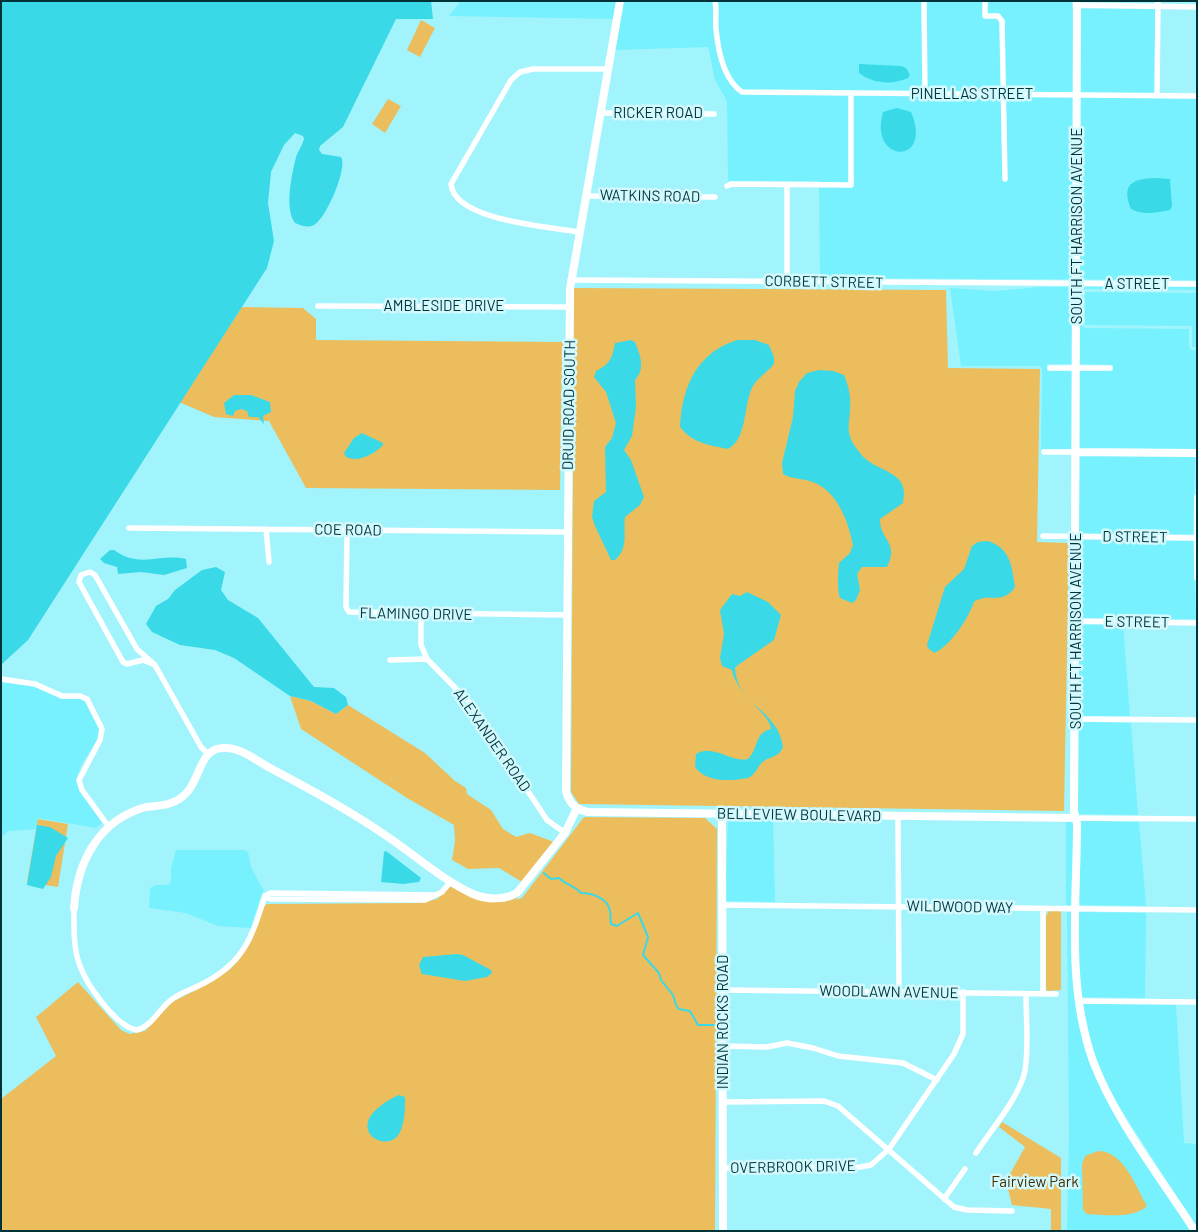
<!DOCTYPE html>
<html>
<head>
<meta charset="utf-8">
<style>
	body { margin:0 }
	#map { position:relative; width:1198px; height:1232px; overflow:hidden; background:#a1f4fc; font-family:Barlow,sans-serif }
	canvas { display:block }
	.frame { position:absolute; inset:0; border:2px solid #003338; pointer-events:none }
</style>
</head>
<body>
<div id="map">
<canvas width="1198" height="1232"></canvas>
<div class="frame"></div>
</div>
<script>
const ctx = document.querySelector('canvas').getContext('2d');
ctx.lineJoin = 'round';
function fill(path, color) {
  ctx.fillStyle = color;
  ctx.fill(path, 'evenodd');
}
function stroke(path, color, width, dash) {
  ctx.strokeStyle = color;
  ctx.lineWidth = width;
  ctx.lineCap = dash ? 'butt' : 'round';
  ctx.setLineDash(dash || []);
  ctx.stroke(path);
}
function write(font, color, halo, rows, align = 'center') {
  ctx.font = font + ' Barlow,sans-serif';
  ctx.lineWidth = 5;
  ctx.setLineDash([]);
  ctx.textBaseline = 'middle';
  ctx.strokeStyle = halo;
  ctx.fillStyle = color;
  for (const [text, x, y, turn = 0] of rows) {
    ctx.save();
    ctx.translate(x, y);
    ctx.rotate((+turn || 0) * Math.PI / 180);
    ctx.textAlign = isNaN(turn) ? turn : align;
    if (halo) ctx.strokeText(text, 0, 0);
    ctx.fillText(text, 0, 0);
    ctx.restore();
  }
}
fill(new Path2D(`
	M461,1H1072V9H1155V98L1197,99V280L820,278L819,181H728L727,101L715,80L708,47L615,50L613,19L449,16Z
	M1040,287H1074V364H1047V371H1074V449H1041L1042,369L1040,366H961L950,288L995,291Z
	M1080,287H1197V290L1085,289L1083,292L1082,325L1085,328L1189,329V347L1192,350H1197V450L1080,449V371H1113V365L1080,364Z
	M1085,292L1197,293V347H1192V326L1085,325Z
	M1080,456L1195,457L1193,534L1079,533Z
	M1079,540L1193,541L1196,619L1079,618Z
	M1079,625H1123L1130,716H1079Z
	M1,682L35,687L61,699H80L85,702L99,729L98,739L81,765L76,781L80,792L102,823L96,828L38,818L37,829L8,831L1,838Z
	M1079,722L1131,723L1138,815L1078,814Z
	M728,818H773L775,902L725,901Z
	M1066,821H1073L1074,824L1073,905H1066Z
	M1079,821L1139,822L1146,906L1079,905Z
	M176,850H244L248,852L251,867L264,891L261,895L251,928L218,926L186,913L149,908L150,888L156,885H168L171,881V868Z
	M1067,912H1073L1072,963L1090,1062L1191,1231H1067L1069,1133Z
	M1079,912L1146,913L1145,998L1081,997L1078,962Z
	M1082,1004L1176,1005L1184,1143L1197,1144V1228L1110,1092L1096,1060Z`), '#76f1fd');
fill(new Path2D(`
	M421,20L435,28L420,57L407,50Z
	M388,99L401,106L385,133L372,124Z
	M574,288L946,290L948,368L1040,369L1037,542L1069,543L1064,811L579,804L571,792Z
	M242,307L303,308L316,319V340L565,342L562,361L560,490L306,488L269,421L214,417L179,402Z
	M290,696L311,701L336,714L348,705L425,753L455,781L466,788L467,794L491,810L503,829L516,837L530,833L554,842L522,882L499,868L468,869L452,860L455,841L454,825L407,798L301,729Z
	M584,817L705,818L717,829L715,1231H1V1099L56,1056L36,1017L78,982L121,1030L130,1034L145,1031L172,1002L200,988L229,970L238,961L252,940L263,907L267,904L420,903L437,899L452,885C474,898 499,911 522,894L515,900L522,898Z
	M38,819L68,824L58,887L27,882Z
	M1049,911H1061V990L1047,991L1046,988V916Z
	M1002,1122L1061,1158V1231H1051V1209L1012,1205L1006,1181L1025,1147L999,1127Z
	M1098,1151C1124,1151 1136,1187 1147,1206C1133,1219 1105,1215 1087,1214L1083,1210L1082,1164L1085,1156Z`), '#ebbd5d');
fill(new Path2D(`
	M1,1H431L433,19H396L343,127L320,146L319,150L322,154L341,157C348,168 326,219 314,225C307,228 302,226 295,223C284,208 292,174 296,157C298,151 302,146 304,139L303,136L295,133L284,145L271,172L268,203L274,241L267,268L28,640L1,665Z
	M859,64L901,66L906,68L910,75L908,78C892,85 874,84 859,73Z
	M897,108L911,112C934,166 868,164 883,112Z
	M1155,178L1170,179L1172,206L1170,210C1158,212 1143,216 1131,209C1121,184 1132,179 1155,178Z
	M631,340L635,342C640,355 646,368 635,380L636,407L632,436L624,450L631,460L644,497L640,505L625,517C623,533 629,548 615,560H611L595,526L592,517L594,501L606,492L605,447L612,438L616,423L606,392L594,377L596,371C610,364 612,359 615,343Z
	M737,340H755L769,345L774,357V364C766,374 756,378 751,390C744,408 746,440 728,449C708,445 693,443 680,427C682,386 697,353 737,340Z
	M819,370L833,371L844,375C849,387 851,397 850,409C850,417 847,428 850,436C851,442 857,449 860,453C876,474 911,469 903,503L880,519C879,539 900,543 887,567H862L857,574L860,590L856,600L852,603L840,598C837,590 838,572 839,563L850,553L853,545C848,521 838,492 813,482C802,478 794,480 783,474L782,463L793,417L795,391L799,382L807,373Z
	M234,395H251L270,402L271,412L263,416L264,424L258,417H249L247,411L241,409L235,411L233,416L226,414L224,403Z
	M362,433L383,443V445C375,454 358,463 346,457L344,453L354,438Z
	M988,541C1010,548 1012,566 1015,587C1002,606 988,592 974,602C969,617 950,647 934,653L928,648L927,645L945,587L964,569L972,546L978,542Z
	M110,550H114C140,569 160,553 186,559L187,568L164,575L141,572L118,574L117,567L104,563L100,559Z
	M216,567L225,572L221,590L228,600L258,618L314,687L334,688L346,697L348,705L336,714L311,701L290,696L234,658L215,650L180,645L152,632L146,624L156,606L168,599L175,590L202,570Z
	M747,592L768,602L781,615L774,640L738,665L735,668C737,706 778,709 783,747C779,757 772,756 764,761C757,766 756,775 748,778C730,781 706,783 695,767L696,754C713,743 731,763 748,759C759,748 754,733 771,729C772,716 735,693 732,670L722,666L720,658L724,634L720,610L732,594L740,596Z
	M37,825L50,827L68,838L56,856L51,877L43,889L27,885Z
	M386,851L421,878L419,882L403,884L381,882L384,852Z
	M457,954L463,955L491,970L492,973L487,977L465,981L422,974L419,965L423,957Z
	M399,1095L405,1097C405,1108 405,1122 400,1132C392,1150 363,1140 368,1122C371,1110 388,1100 399,1095Z`), '#3ad9e7');
stroke(new Path2D(`
	M544,873L551,879L559,878C566,885 574,885 581,893C592,893 608,898 610,911C611,915 610,920 611,924L617,926L638,913L648,937L643,955L659,973L661,980L673,995L676,1005L679,1009L690,1011L698,1025H715`), '#3ad9e7', 2);
stroke(new Path2D(`
	M715,1C717,10 715,20 716,29C718,51 723,79 742,92L1197,96
	M924,1L925,94
	M985,1V16H998L1002,21L1005,179
	M1077,5L1197,7
	M1157,96L1158,1
	M601,113L714,114
	M787,185V281
	M727,186L731,184L851,185V94
	M585,196L715,197
	M579,232C551,227 454,221 451,184L511,80L520,72L533,69H608
	M570,280L1197,284
	M318,306L570,307
	M1050,368H1110
	M1044,452H1077
	M1197,497V578
	M129,528L567,532
	M266,529L269,562
	M347,530L346,607L349,612L566,615
	M1043,536L1196,538
	M421,614V645L427,659L469,702L547,820L565,833
	M1076,621L1197,623
	M390,660L427,659
	M155,665L143,660L127,664L123,662L79,582L81,575L90,572L95,575L137,649L155,665L201,747L207,753
	M1,679L35,684L62,696H80L87,699L102,729L100,740L79,780L82,790L109,827
	M1076,719L1197,720
	M898,816L899,992
	M1076,818L1197,819
	M265,896L270,899L425,900L442,892L451,881
	M722,905L1197,910
	M74,908C74,927 73,948 80,966C87,985 116,1027 137,1030C152,1026 159,1009 171,1000C181,992 194,989 206,982C245,961 252,936 265,896L270,893L435,895
	M1043,909V994
	M723,990L1056,994
	M1079,1001L1197,1002
	M723,1046L767,1047L787,1043L813,1048L838,1056L903,1063L937,1080
	M723,1102L824,1101L838,1106L954,1207L967,1210L1012,1211
	M976,1153C991,1130 1019,1098 1025,1071C1029,1046 1026,1019 1026,994
	M722,1168L860,1167L871,1165L889,1149L954,1054L963,1034V992
	M944,1199L965,1169`), '#fff', 5.5);
stroke(new Path2D(`
	M620,1L570,289L566,791C569,803 575,809 588,812L1076,818
	M1077,1L1074,811L1077,824C1077,902 1066,986 1093,1061C1115,1120 1161,1178 1195,1231
	M1077,452L1197,453
	M722,814L723,1231
	M74,908C77,863 98,820 146,807C153,806 161,806 168,804C206,794 192,746 226,748C241,748 257,761 270,768C310,789 349,810 385,835C414,854 442,880 473,894C487,900 504,900 517,893L565,833L577,808`), '#fff', 8);
write('15px', '#003338', '#d2f9fd', [
	["PINELLAS STREET",972,94],
	["RICKER ROAD",658,113],
	["WATKINS ROAD",650,196,1],
	["SOUTH FT HARRISON AVENUE",1077,226,-90],
	["CORBETT STREET",824,282,1],
	["A STREET",1137,284],
	["AMBLESIDE DRIVE",444,306],
	["DRUID ROAD SOUTH",569,405,-89],
	["COE ROAD",348,530,1],
	["D STREET",1135,537,1],
	["FLAMINGO DRIVE",416,614,1],
	["E STREET",1137,622,1],
	["SOUTH FT HARRISON AVENUE",1076,631,-90],
	["ALEXANDER ROAD",492,740,55],
	["BELLEVIEW BOULEVARD",799,815,1],
	["WILDWOOD WAY",960,907,1],
	["WOODLAWN AVENUE",889,992,1],
	["INDIAN ROCKS ROAD",723,1022,-90],
	["OVERBROOK DRIVE",793,1167,-1]
]);
write('15px', '#412e03', '#d2f9fd', [
	["Fairview Park",1035,1182]
]);
</script>
</body>
</html>
